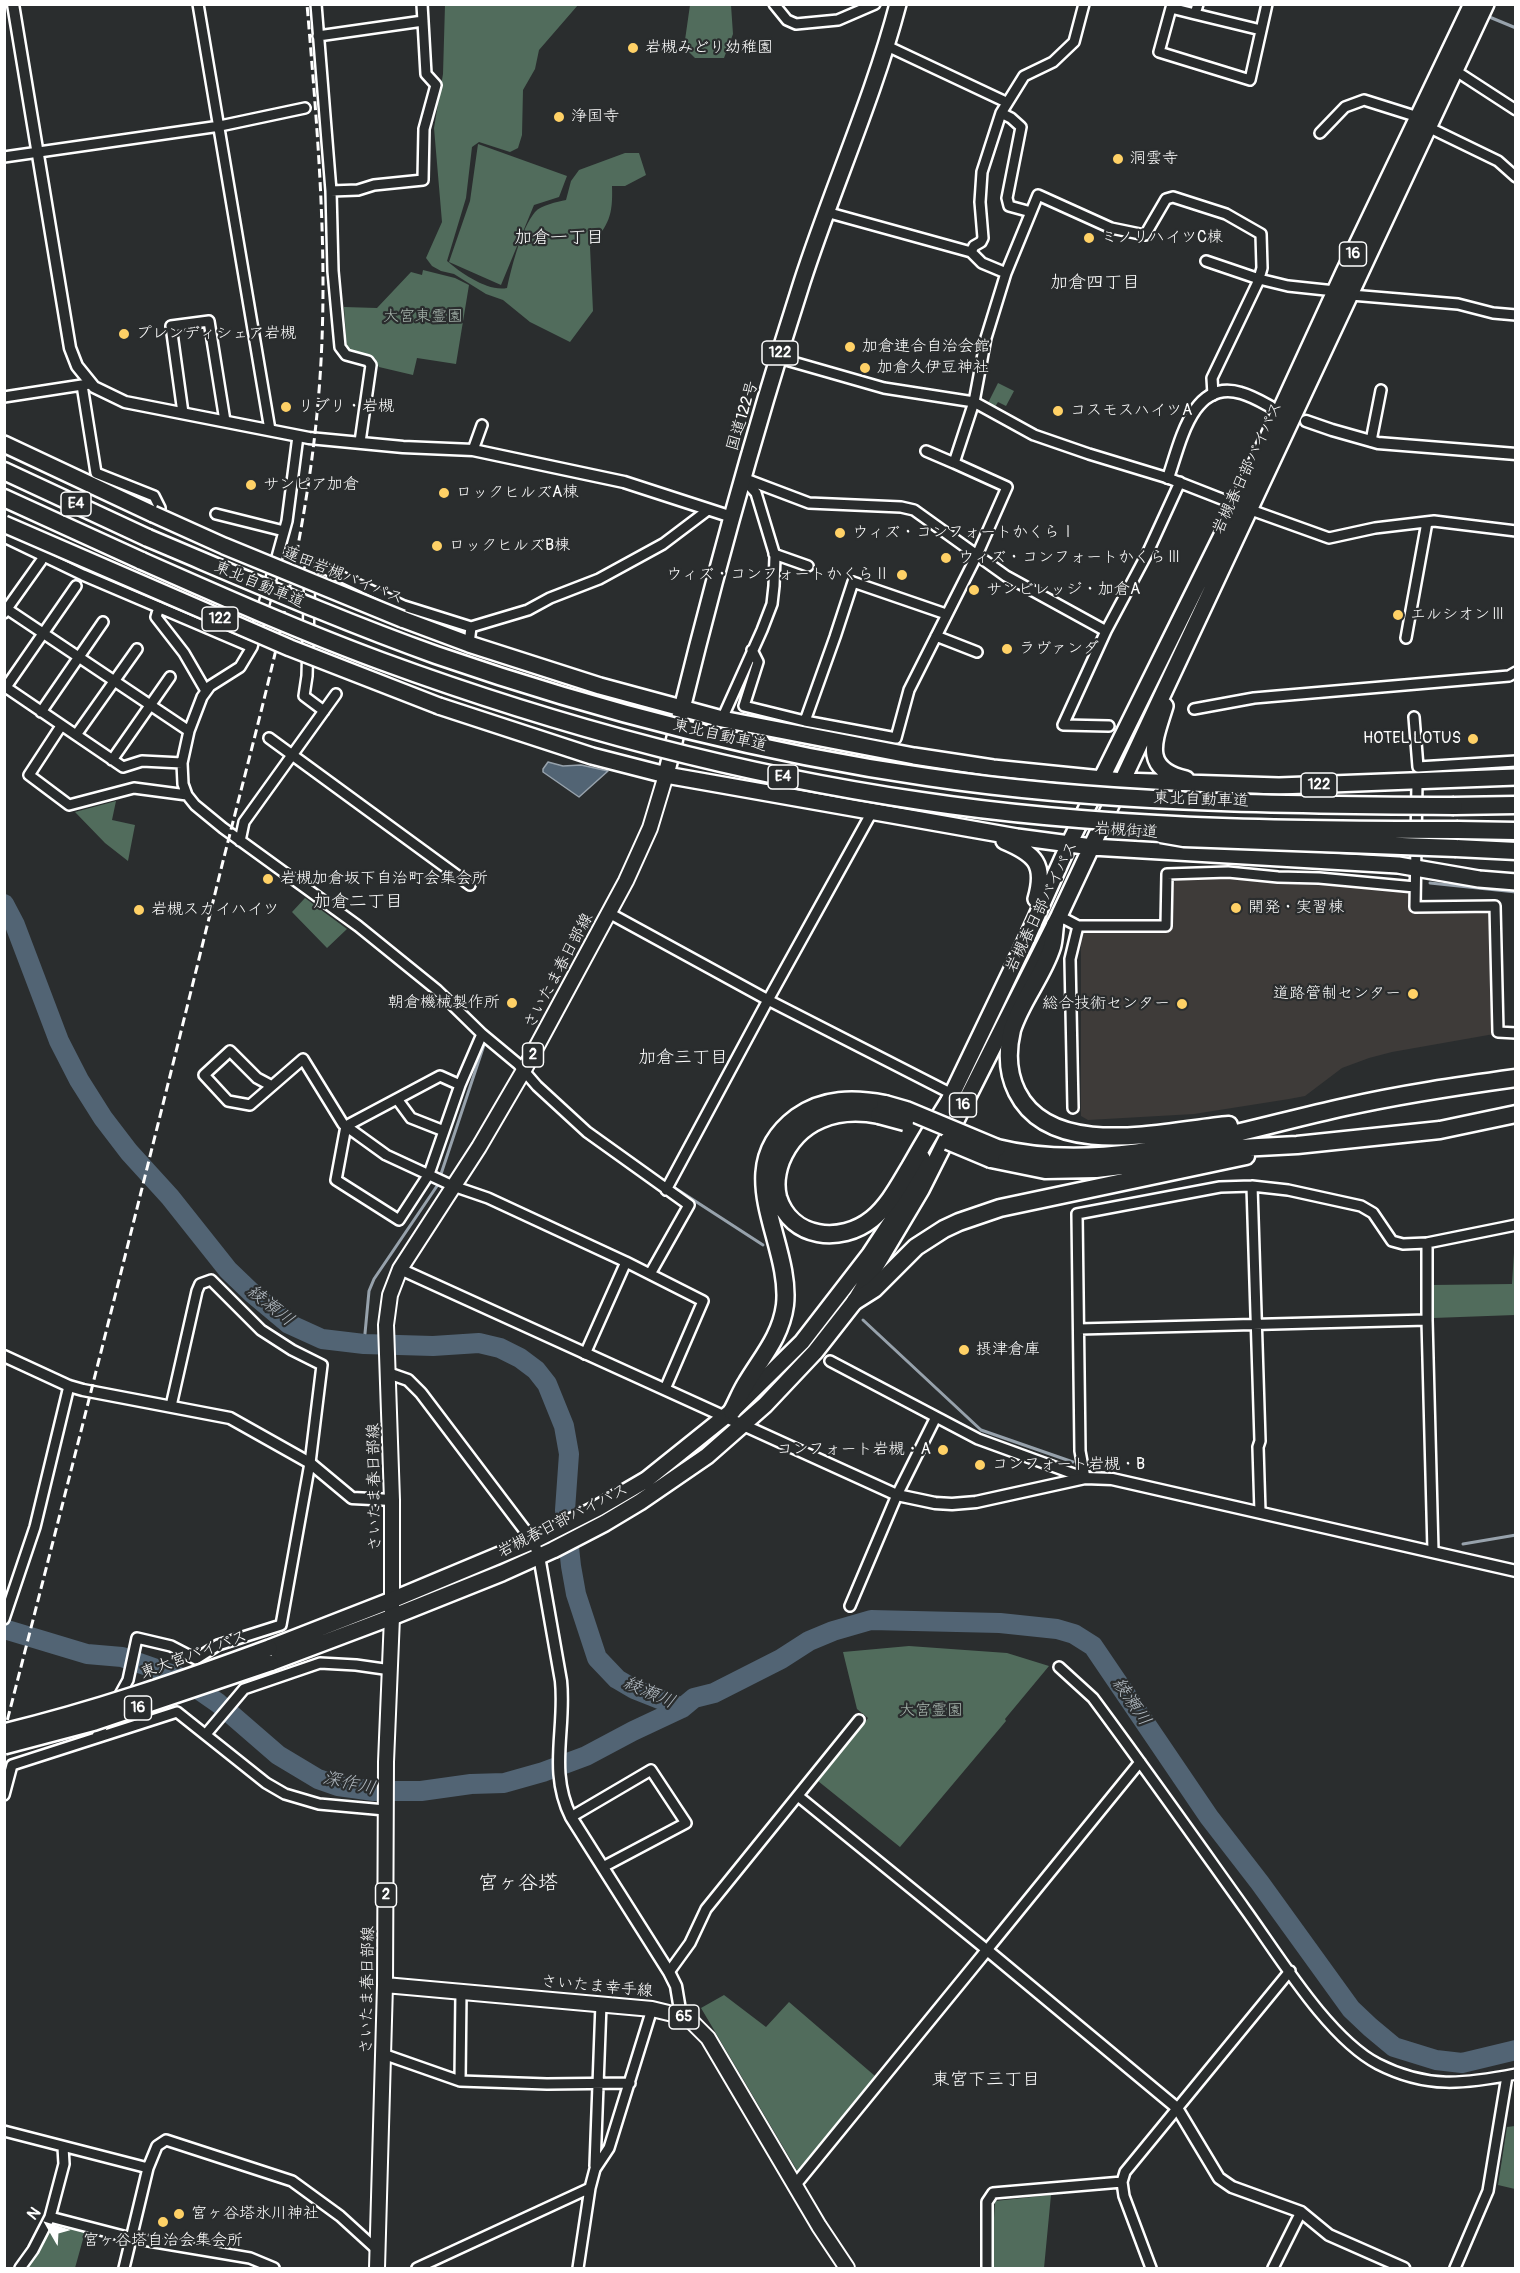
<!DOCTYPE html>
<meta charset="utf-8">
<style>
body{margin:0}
#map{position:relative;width:1520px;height:2273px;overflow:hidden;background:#2a2d2e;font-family:Pangolin,sans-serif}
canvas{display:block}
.frame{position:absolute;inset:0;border:6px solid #fff;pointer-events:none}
.north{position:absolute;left:18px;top:2195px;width:60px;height:60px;-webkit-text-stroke:4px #2a2d2e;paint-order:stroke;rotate:309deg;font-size:16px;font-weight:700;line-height:24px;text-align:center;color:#fff}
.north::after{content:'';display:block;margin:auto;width:21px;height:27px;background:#fff;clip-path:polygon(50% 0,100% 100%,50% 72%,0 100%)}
</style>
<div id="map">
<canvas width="1520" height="2273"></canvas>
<div class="frame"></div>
<div class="north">N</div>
</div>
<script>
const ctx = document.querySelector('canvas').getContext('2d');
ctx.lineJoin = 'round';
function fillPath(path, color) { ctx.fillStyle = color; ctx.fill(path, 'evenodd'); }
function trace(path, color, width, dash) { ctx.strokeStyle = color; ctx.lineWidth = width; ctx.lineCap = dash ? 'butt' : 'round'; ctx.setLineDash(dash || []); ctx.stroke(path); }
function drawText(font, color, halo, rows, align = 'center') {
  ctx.font = font + ' Pangolin,"Klee One",sans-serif'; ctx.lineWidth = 4.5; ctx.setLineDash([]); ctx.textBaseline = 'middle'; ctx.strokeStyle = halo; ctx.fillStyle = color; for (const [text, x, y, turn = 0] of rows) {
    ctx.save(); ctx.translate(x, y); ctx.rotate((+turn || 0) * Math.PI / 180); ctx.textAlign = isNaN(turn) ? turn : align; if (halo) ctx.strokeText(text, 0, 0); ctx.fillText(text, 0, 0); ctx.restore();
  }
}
fillPath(new Path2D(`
 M1179 877 1228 878 1278 883 1299 881 1330 883 1405 891 1410 895 1411 911 1485 910 1491 914 1494 1034 1392 1052 1369 1058 1342 1068 1305 1096 1289 1099 1194 1114 1088 1120 1081 1116V931H1171V886Z`), '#3e3b39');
fillPath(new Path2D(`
 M445 5H578L539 50 535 69 523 90 522 135 518 148 510 152 479 142 472 147 466 198 447 261C461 273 488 292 507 288 512 266 521 229 535 212 541 205 557 202 566 200L571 181 579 170 625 153H639L646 175 625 186H612C613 216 609 224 590 247L593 311 570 342 530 322 503 300 486 294 454 274 441 271 432 266 426 258 442 222 434 128 443 74Z
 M690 5H731L733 34 724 58H695L684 47Z
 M478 144 567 176 559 197 534 205 501 285 449 262 470 201Z
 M423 270 455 278 469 285 456 364 417 358 413 375 379 367 375 358 347 350 344 307 377 308 411 272 422 275Z
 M998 383 1014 391 1006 406 998 402 995 407 988 403Z
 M116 801 112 820 135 825 128 861 105 843 75 812Z
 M305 898 347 929 327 948 292 912Z
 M1515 1237V1315L1433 1318 1432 1285 1512 1284Z
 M909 1646 1007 1653 1049 1666 1005 1719 1006 1721 900 1847 818 1781 868 1718 857 1709 843 1652Z
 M724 1995 766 2027 789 2002 875 2076 798 2172 701 2008Z
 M1515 2126H1516L1515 2189 1498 2185 1507 2127Z
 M1051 2195 1044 2268H991L995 2201Z
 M58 2225 85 2232 75 2268H25L34 2258 50 2228Z`), '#516c5c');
const water = new Path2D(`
 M548 762 563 766 581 765 608 771 579 797 543 772V769Z`);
fillPath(water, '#526474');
trace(water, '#97a2ac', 1.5);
trace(new Path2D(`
 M1487 16 1516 28
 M1430 883 1516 892
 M675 1188 763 1245
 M863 1320 981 1430 1073 1462
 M364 1344 369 1291 374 1279 437 1186 484 1045
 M1463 1544 1516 1535`), '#97a2ac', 3);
trace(new Path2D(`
 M4 904 15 925 59 1041 79 1080 103 1118 129 1152 170 1197 228 1270 252 1293 289 1324 322 1339 364 1344 433 1346 479 1343 500 1348 520 1358 536 1370 547 1384 564 1426 569 1454 565 1510 571 1566 576 1594 597 1658 617 1679 634 1689 682 1708
 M4 1629 87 1654 122 1657 182 1678 218 1703 278 1755 318 1779 338 1786 374 1791H421L471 1784 504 1783 543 1772 586 1756 633 1731 682 1708 694 1698 714 1693 781 1659 809 1641 833 1631 871 1620 1000 1623 1057 1629 1074 1634 1093 1646 1209 1817 1260 1883 1351 2009 1370 2027 1394 2047 1436 2060 1462 2063 1516 2050`), '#526474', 20);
const minor = new Path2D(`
 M198 4 270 430
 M316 4 331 191 333 271 340 347 346 355 368 361 371 365 360 442
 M774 4 787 20 796 24 838 20 875 4
 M1198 4 1195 14 1261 30
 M1195 14 1171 8 1159 52 1250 80 1267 4
 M318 36 423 21
 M887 46 1006 102
 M1456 71 1516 110
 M1001 113 1011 118 1021 127 1007 198 1009 206 1031 212
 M1430 128 1498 161 1516 177
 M1320 133 1345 107 1364 100 1418 117
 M4 157 220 126 305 108
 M331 191 358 190 374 185 423 180 424 129 436 85 426 74 422 4
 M971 252 974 246 981 242 983 238 980 202 982 172 1001 113 1024 76 1053 62 1074 42 1084 4
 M1206 261 1259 279 1288 286 1335 291
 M1006 273 1038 195 1111 228 1145 235 1166 199 1173 197 1226 214 1261 234 1262 268 1258 282 1212 378 1213 395
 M1351 295 1458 304 1493 313 1516 315
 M779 358 884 388 974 402 1034 435 1089 454 1168 478 1237 505 1329 538 1375 528 1434 521 1516 531
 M91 384 82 385 96 473 154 496 160 508
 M4 397 82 385
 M183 413 171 326 209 321 225 421
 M298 436 287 521 252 647 240 667 210 686 202 697 189 731 182 763 183 784 187 795 195 805 223 828 358 926 437 990 482 1034 518 1064 537 1086 587 1132 689 1205 650 1274
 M1371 441 1381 390
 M473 450 482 425
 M926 451 954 463
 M743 478 809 503 901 507 914 510 1006 576 1106 631
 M216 514 284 531
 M4 537 83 575 252 647
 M774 554 808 566
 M4 607 189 731
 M159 607 156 617 184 653 206 691
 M4 613 41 561
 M471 627 528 610 550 598 599 579 663 544 708 510
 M936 636 977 652
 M1406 638 1427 522
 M752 650 758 662 744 706 805 721 896 738 909 690 977 555 1007 487 954 463 974 402 986 338 1006 273 982 263 971 252 826 212
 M4 686 123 767 142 761 182 763
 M6 687 76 586
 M1194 709 1254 698 1509 676 1516 672
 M324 711 304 696 307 676 310 569 315 567H321L404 606 471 627 469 644
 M41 712 103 622
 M1414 717 1418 767 1516 761
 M722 719 762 630 772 604 774 586 775 556 756 493 744 480
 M805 721 835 637 853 582 946 614
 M61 726 29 775 69 805 134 788 187 795
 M1109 726 1063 725 1106 631 1147 554 1180 482
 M76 735 137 649
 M269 738 470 885
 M112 760 170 677
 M1417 782 1415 907 1495 906 1498 1032 1516 1033
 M240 841 244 822 336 694
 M609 913 768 1000 952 1094
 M1059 916 1078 926H1166L1167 874 1228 872 1278 877 1319 878 1415 887
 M460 1085 440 1076 346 1126 336 1180 399 1220 429 1174 460 1085 482 1034
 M272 1086 257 1078 230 1051 204 1075 228 1101 250 1105 303 1059 343 1124 386 1155 453 1186 488 1198 626 1262 703 1301 665 1389
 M397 1099 411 1118 444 1131
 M1073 1108 1070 959 1078 926
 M1252 1186 1260 1441 1258 1447 1260 1512
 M666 1190 768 1000 872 812
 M1427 1243V1320L1433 1551
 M1079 1329 1427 1320
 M585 1354 626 1262
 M830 1361 978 1439 1085 1478
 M1085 1478 1080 1451 1077 1214 1220 1187 1252 1186 1288 1190 1361 1206 1373 1213 1392 1241 1403 1244 1427 1243 1516 1225
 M850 1606 897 1495 936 1417
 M4 1619 35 1527 69 1386
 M1059 1667 1093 1698C1145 1768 1195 1839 1245 1909 1279 1956 1328 2038 1378 2064 1427 2089 1464 2084 1516 2074
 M117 1700 128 1680 137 1638 171 1646 196 1659 218 1645 281 1625 310 1463 322 1365 292 1350 261 1330 211 1280 200 1284 197 1291 171 1406
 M206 1734 244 1689 320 1663 356 1665 391 1670
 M96 1738 108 1717
 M4 1795 12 1765 177 1712 266 1783 285 1794 319 1804 385 1810
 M798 1796 987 1950 1140 1762
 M571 1817 651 1770 686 1823 603 1867
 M669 1972 690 1943 706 1909 859 1720
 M383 2054 460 2081 547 2084 630 2083
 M460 2081 461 1992
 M4 2131 148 2168
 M63 2147 64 2164 50 2217 131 2238 250 2258 274 2268
 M595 2166 601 2004
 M20 2268 33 2250 50 2217
 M124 2268 148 2168 157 2146 166 2140 292 2181 340 2216 374 2247 377 2246
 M417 2268 590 2188
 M578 2268 590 2188 595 2169 609 2148 652 2009
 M987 2268V2202L993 2193 1122 2182
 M1151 2268 1124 2196 1122 2182 1125 2172 1290 1971
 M1273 2268 1301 2212
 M1455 2268 1488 2191 1507 2076`);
const tertiary = new Path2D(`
 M13 4 70 348 77 366 94 387 125 402 309 438 403 447 473 450 624 482 732 517
 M1306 421 1332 430 1378 443 1516 454
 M1168 478C1180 444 1192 378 1241 393 1252 396 1262 402 1271 407
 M400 1269 897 1495 935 1503 952 1504 976 1502 1085 1478 1112 1479 1516 1571
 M4 1356 69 1386 83 1390 230 1418 310 1463 352 1498 392 1500
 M388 1373 408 1380 421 1393 533 1541 539 1556 561 1681C566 1729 548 1771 571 1817L669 1972 676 1986 681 2016
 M795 2185 987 1950 1177 2108 1219 2178 1232 2187 1301 2212 1329 2235 1404 2268`);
const primary = new Path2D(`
 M385 1985 652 2009 681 2016 691 2021 708 2038 819 2226 847 2268
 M377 2268 385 1985 386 1762 392 1617V1500L386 1325 390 1295 400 1269 479 1147 524 1070 626 881 650 828 666 775`);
const trunk = new Path2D(`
 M4 444 153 514
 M402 619 469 644 600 686 722 719 914 756 993 768 1122 781 1279 786 1516 777
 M439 706 592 756 666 775 1017 837 1092 847 1398 865 1479 879 1516 882
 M1165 706C1155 739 1140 769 1186 779
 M666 775C705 610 750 444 802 282 832 189 873 99 898 4
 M1004 841C1035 854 1046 864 1036 899
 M945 1109 1025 942 1069 844 1237 505 1344 272 1472 4
 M269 1648 392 1600 533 1541 598 1508 646 1480 732 1411 802 1342 870 1254 891 1222 922 1158
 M270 1663 392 1617 502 1573 553 1550 605 1523 640 1502 707 1456 765 1405 815 1352 855 1301 921 1190 1059 916 1486 4`);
const motorway = new Path2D(`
 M4 471 148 538
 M4 498 142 561
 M1454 806 1516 805
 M1458 830 1516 831
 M1456 848 1516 851
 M1055 925C1054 932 1054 940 1052 947 1043 976 1021 1001 1012 1030 1007 1051 1007 1072 1017 1092 1052 1162 1168 1130 1229 1125
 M879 1115C838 1107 798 1119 781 1161 777 1172 775 1185 778 1197 791 1239 841 1244 872 1219 889 1205 899 1185 910 1167 923 1144 936 1122 950 1100
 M997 1148C1108 1176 1235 1131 1345 1107 1402 1094 1458 1086 1516 1078
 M991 1159 1045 1170 1096 1169 1146 1163 1221 1149 1297 1145 1440 1130 1516 1114
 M855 1301 874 1289 916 1247 944 1229 959 1222 1000 1208 1246 1156
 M732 1411C737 1402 741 1391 747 1382 762 1357 781 1336 785 1305 792 1241 727 1169 797 1117 823 1098 854 1098 885 1104`);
trace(minor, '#fff', 14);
trace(tertiary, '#fff', 15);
trace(primary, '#fff', 18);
trace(trunk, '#fff', 20);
trace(motorway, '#fff', 21);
trace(minor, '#2a2d2e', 9);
trace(tertiary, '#2a2d2e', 10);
trace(primary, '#2a2d2e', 14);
trace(trunk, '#2a2d2e', 15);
trace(motorway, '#2a2d2e', 16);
trace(new Path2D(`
 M4 1733C75 1457 144 1182 212 906 252 740 303 574 318 403 330 270 318 137 307 4`), '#fff', 3, [9, 4.5]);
const trunkBridge = new Path2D(`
 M153 514 224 546 402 619
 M4 524 290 648 439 706
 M4 1732C95 1710 182 1680 269 1648
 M4 1746 95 1722 270 1663`);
const motorwayBridge = new Path2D(`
 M148 538C243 578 338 620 436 655 595 710 760 753 927 777 1101 803 1278 805 1454 806
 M142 561C221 596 300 631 381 661 555 725 737 774 921 801 1099 828 1278 830 1458 830
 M1161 834 1184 838 1456 848
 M885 1104 906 1110 997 1148
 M879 1115 905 1122
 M948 1141 991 1159`);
trace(trunkBridge, '#fff', 20, []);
trace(motorwayBridge, '#fff', 21, []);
trace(trunkBridge, '#2a2d2e', 15);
trace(motorwayBridge, '#2a2d2e', 16);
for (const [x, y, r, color] of [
 [633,48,6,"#ffd166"],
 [559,117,6,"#ffd166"],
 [1118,159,6,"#ffd166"],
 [1089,238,6,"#ffd166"],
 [124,334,6,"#ffd166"],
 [850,347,6,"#ffd166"],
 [865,368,6,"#ffd166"],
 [286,407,6,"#ffd166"],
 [1058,411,6,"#ffd166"],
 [251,485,6,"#ffd166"],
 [444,493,6,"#ffd166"],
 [840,533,6,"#ffd166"],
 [437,546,6,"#ffd166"],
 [946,558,6,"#ffd166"],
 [902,575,6,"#ffd166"],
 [974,590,6,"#ffd166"],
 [1398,615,6,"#ffd166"],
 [1007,649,6,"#ffd166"],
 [1473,739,6,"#ffd166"],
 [268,879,6,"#ffd166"],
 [1236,908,6,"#ffd166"],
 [139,910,6,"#ffd166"],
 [1413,994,6,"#ffd166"],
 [512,1003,6,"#ffd166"],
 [1182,1004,6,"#ffd166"],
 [964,1350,6,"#ffd166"],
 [943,1450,6,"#ffd166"],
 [980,1465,6,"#ffd166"],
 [179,2214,6,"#ffd166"],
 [163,2222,6,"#ffd166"]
]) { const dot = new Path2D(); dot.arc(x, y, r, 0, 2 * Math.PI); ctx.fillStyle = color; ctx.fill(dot); trace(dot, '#2a2d2e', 2); }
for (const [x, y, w] of [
 [1353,254,27],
 [780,353,36],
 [76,504,30],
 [220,619,36],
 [783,777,30],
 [1319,785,36],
 [533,1055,21],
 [963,1105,27],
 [138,1708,27],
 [386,1895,21],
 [684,2017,30]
]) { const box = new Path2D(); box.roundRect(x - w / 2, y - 12, w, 24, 4.5); ctx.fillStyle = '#2a2d2e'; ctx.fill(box); trace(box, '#fff', 1.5); }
drawText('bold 15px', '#fff', null, [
 ["16",1353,254],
 ["122",780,353],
 ["E4",76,504],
 ["122",220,619],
 ["E4",783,777],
 ["122",1319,785],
 ["2",533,1055],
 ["16",963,1105],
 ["16",138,1708],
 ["2",386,1895],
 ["65",684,2017]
]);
drawText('16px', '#fff', '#2a2d2e', [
 ["岩槻みどり幼稚園",645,48],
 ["浄国寺",571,117],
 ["洞雲寺",1130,159],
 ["ミノリハイツC棟",1101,238],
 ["プレンディシェア岩槻",136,334],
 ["加倉連合自治会館",862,347],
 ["加倉久伊豆神社",877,368],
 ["リブリ・岩槻",298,407],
 ["コスモスハイツA",1070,411],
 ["サンピア加倉",263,485],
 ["ロックヒルズA棟",456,493],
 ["ウィズ・コンフォートかくらⅠ",852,533],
 ["ロックヒルズB棟",449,546],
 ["ウィズ・コンフォートかくらⅢ",958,558],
 ["ウィズ・コンフォートかくらⅡ",890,575,"right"],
 ["サンビレッジ・加倉A",986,590],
 ["エルシオンⅢ",1410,615],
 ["ラヴァンダ",1019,649],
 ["HOTEL LOTUS",1461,739,"right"],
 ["岩槻加倉坂下自治町会集会所",280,879],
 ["開発・実習棟",1248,908],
 ["岩槻スカイハイツ",151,910],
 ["道路管制センター",1401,994,"right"],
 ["朝倉機械製作所",500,1003,"right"],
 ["総合技術センター",1170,1004,"right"],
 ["摂津倉庫",976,1350],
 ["コンフォート岩槻・A",931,1450,"right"],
 ["コンフォート岩槻・B",992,1465],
 ["宮ヶ谷塔氷川神社",191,2214],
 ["宮ヶ谷塔自治会集会所",163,2241,"center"]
], 'left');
drawText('16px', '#a8b6ae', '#2a2d2e', [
 ["大宮東霊園",423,317],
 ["大宮霊園",931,1711]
]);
drawText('16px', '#fff', '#2a2d2e', [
 ["国道122号",743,416,-73],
 ["岩槻春日部バイパス",1248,468,-65],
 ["蓮田岩槻バイパス",343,576,22],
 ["東北自動車道",259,585,23],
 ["東北自動車道",720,736,13],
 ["東北自動車道",1201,800,2],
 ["岩槻街道",1126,831,4],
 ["岩槻春日部バイパス",1042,907,-64],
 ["さいたま春日部線",559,971,-62],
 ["さいたま春日部線",375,1487,-91],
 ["岩槻春日部バイパス",563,1521,-27],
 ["東大宮バイパス",194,1655,-20],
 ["さいたま幸手線",597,1987,5],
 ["さいたま春日部線",368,1990,-89]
]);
drawText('18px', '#fff', '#2a2d2e', [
 ["加倉一丁目",559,238],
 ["加倉四丁目",1095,283],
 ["加倉二丁目",358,902],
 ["加倉三丁目",683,1058],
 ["東宮下三丁目",986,2080]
]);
drawText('italic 18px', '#b1b9c0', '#2a2d2e', [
 ["綾瀬川",270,1306,39],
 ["綾瀬川",649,1693,24],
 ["綾瀬川",1131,1702,56],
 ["深作川",349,1784,12]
]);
drawText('20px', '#fff', '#2a2d2e', [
 ["宮ヶ谷塔",518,1884]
]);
</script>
